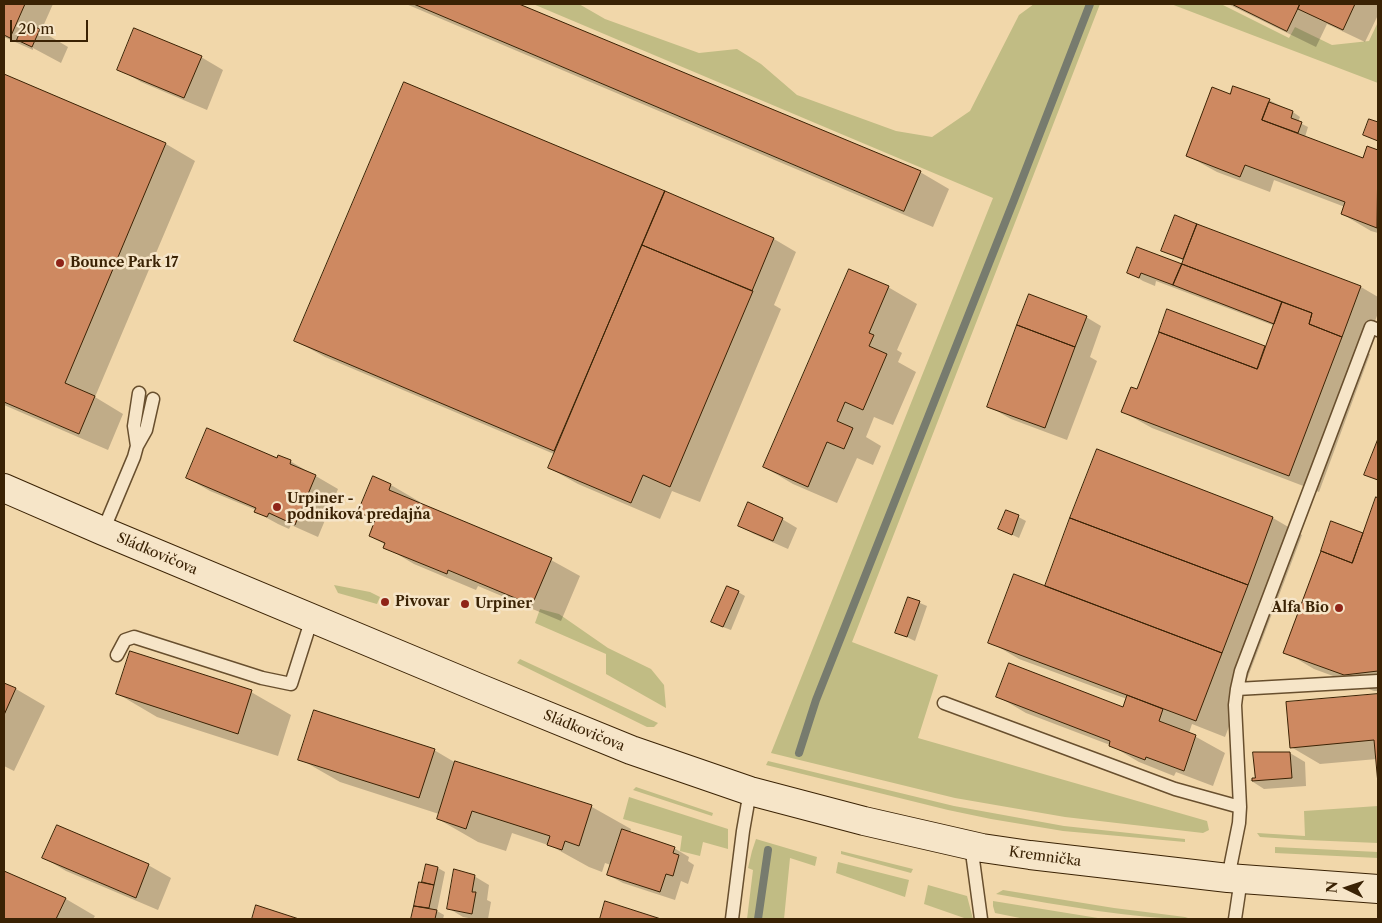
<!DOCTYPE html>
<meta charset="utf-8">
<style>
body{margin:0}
#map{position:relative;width:1382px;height:923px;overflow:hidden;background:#f1d7aa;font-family:"Libre Caslon Text",serif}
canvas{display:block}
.frame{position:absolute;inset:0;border:5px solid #3a2204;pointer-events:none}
.north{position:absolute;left:1322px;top:863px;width:50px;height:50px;-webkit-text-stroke:4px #f6e5c8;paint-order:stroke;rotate:274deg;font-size:14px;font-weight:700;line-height:20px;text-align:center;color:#3a2204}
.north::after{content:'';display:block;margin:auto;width:18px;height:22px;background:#3a2204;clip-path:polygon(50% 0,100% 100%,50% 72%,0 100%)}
.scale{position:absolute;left:10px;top:20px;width:78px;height:22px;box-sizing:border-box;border:2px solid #3a2204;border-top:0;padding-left:6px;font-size:15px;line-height:18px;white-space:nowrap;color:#3a2204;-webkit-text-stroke:4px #f6e5c8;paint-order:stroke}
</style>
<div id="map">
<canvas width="1382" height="923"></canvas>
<div class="frame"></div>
<div class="north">N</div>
<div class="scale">20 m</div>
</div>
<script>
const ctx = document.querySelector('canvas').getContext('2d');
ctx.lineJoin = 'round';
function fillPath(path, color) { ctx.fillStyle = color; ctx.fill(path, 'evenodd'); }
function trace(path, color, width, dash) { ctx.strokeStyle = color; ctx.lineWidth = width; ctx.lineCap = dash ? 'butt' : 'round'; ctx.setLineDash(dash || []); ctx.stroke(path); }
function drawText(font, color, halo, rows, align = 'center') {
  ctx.font = font + ' "Libre Caslon Text",serif'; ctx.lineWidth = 5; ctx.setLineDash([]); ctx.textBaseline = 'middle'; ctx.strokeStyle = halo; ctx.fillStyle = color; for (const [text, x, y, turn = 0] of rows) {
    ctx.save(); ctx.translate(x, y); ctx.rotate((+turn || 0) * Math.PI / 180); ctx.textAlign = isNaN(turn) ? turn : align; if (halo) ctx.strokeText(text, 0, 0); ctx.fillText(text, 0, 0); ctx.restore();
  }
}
fillPath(new Path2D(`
 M533 4H579L605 19 699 53 737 49 761 64 797 95 896 131 932 137 970 111 1019 15 1034 4H1100L852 642 938 675 918 738 1207 821 1209 830 1203 833 1065 817 955 798 771 753 993 198Z
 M1171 4H1221L1289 38 1295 27 1332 45 1369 41 1378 22V83Z
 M334 585 370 592 380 597 377 604 338 593Z
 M540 609 559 614 608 648 651 669 664 685 666 708 606 674V654L535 623Z
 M520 659 658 723 654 727H647L517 663Z
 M768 761 954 806 1064 826 1185 839V842L1063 831 991 819 948 810 766 765Z
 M636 787 713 813 712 816 633 790Z
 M629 797 728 829V849L703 842 700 856 680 851 682 836 623 819Z
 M1378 806V843L1306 840 1260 837 1257 833 1305 836 1304 811Z
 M756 839 817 857 815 866 790 858 784 919H747L753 870 748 868 752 851Z
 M1275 847 1378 852V858L1275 853Z
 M841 851 913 869 911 873 841 854Z
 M838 862 909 880 905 897 836 873Z
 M928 885 967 896 973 919H967L924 904Z
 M1003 890 1114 908 1185 917 1191 919C1159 919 1129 915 1098 911 1064 906 1030 900 996 894Z
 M993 901 1104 919H1025L995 913 993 906Z`), '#c1bc84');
fillPath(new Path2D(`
 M4 4H53L41 31 68 47 61 63 33 48V50L4 37Z
 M406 4H516L920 172 949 189 933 227Z
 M1228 4H1378V15L1365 42 1327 24 1316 47Z
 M201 57 223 70 207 110 141 82 119 69Z
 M4 75 166 144 195 161 95 397 123 414 108 450 4 405Z
 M405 83 774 239 796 252 774 305 781 309 700 502 672 491 660 519 578 484 549 468 554 454 325 357 296 341Z
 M1231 96 1269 100 1293 112 1300 117 1298 122 1308 127 1305 137 1364 159 1368 147 1378 151V233L1371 231 1342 214 1345 207 1274 180 1270 192 1217 172 1188 156Z
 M1176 217 1361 287 1378 297V313L1364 351 1370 354 1319 492 1152 428 1123 412 1138 391 1168 311 1266 348 1275 326 1156 281 1155 286 1143 281 1128 272 1187 267 1188 266 1184 261 1163 250Z
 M850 270 888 287 917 304 897 350 902 353 898 362 916 372 893 425 874 417 866 437 881 446 873 465 857 458 837 503 793 484 764 467Z
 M1086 317 1101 326 1090 357 1097 361 1067 440 1011 419 988 406Z
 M1378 442V481L1366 474Z
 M1097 451 1273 518 1302 535 1225 737 1192 724 1189 733 1225 753 1213 786 1176 772 1174 776 1139 762 1110 745 1026 713 997 696 1124 708 1127 699 1019 659 990 642 1046 588Z
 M290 461 338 489 318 537 291 525 289 529 278 524 256 512V510L210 491 187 478Z
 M373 478 391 485 420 502 419 504 551 560 580 576 561 621 478 586 476 590 414 564 385 547 386 545 370 536 376 522 359 512Z
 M1377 499H1378V691H1374L1314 669 1285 652 1364 535Z
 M1007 511 1026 521 1019 538 1000 529Z
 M782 519 797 528 788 549 754 534 739 526Z
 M738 592 745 596 731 630 720 626Z
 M908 598 927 606 915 641 896 632Z
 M4 684 16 689 45 706 14 771 4 766Z
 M251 692 291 715 278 756 157 717 118 694Z
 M1378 696V772L1377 759 1320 764 1291 747 1288 704Z
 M434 750 456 763 592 807 631 829 630 833 674 848 689 857 688 861 694 865 688 884 681 881 675 900 623 883 608 875 611 865 605 863 602 872 589 867 551 846 512 833 506 851 478 842 438 819 439 814 340 782 300 759Z
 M1290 753 1305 762 1306 786 1264 789 1250 780 1256 779Z
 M44 858 148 865 171 878 158 910 66 871Z
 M427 866 438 868 445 872 437 911 444 915 443 919H413L420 883 423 884Z
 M4 872 66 899 95 916 93 919H4Z
 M474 876 489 885 487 900 491 902 488 919H474L463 917 448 908Z
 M606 903 657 919H601Z`), '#0003');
trace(new Path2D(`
 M799 753 816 700 1014 200 1090 4
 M758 919 768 850`), '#777b6e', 8);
const building = new Path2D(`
 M4 4H25L10 38 4 35Z
 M414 4H519L921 171 904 211Z
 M1232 4H1300L1287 31Z
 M1300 4H1355L1343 30 1298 9Z
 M24 23 40 29 32 47 17 40Z
 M134 28 202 56 184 98 117 70Z
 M4 74 166 143 65 383 95 396 79 434 4 402Z
 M404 82 665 191 554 451 294 341Z
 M1233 86 1270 99 1262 120 1363 158 1367 146 1378 150 1377 228 1341 214 1345 202 1245 165 1240 177 1186 156 1212 87 1230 94Z
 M1269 102 1293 111 1291 118 1302 122 1298 133 1262 120Z
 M1369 119 1378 122V141L1363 135Z
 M665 191 774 238 752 291 642 245Z
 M1175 215 1197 224 1183 259 1161 251Z
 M1197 224 1361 286 1342 337 1309 324 1312 313 1182 264Z
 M642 245 753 291 670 487 643 475 631 503 548 468Z
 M1137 247 1182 264 1173 285 1141 273 1139 278 1127 273Z
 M1182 264 1282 302 1274 324 1173 285Z
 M849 269 889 286 869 333 874 335 869 346 887 354 863 410 845 402 837 421 853 428 844 449 827 442 808 487 763 467Z
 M1029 294 1087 316 1075 347 1017 325Z
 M1282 302 1312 313 1309 324 1342 337 1289 476 1121 412 1131 387 1137 389 1159 332 1257 369Z
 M1167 309 1265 346 1257 369 1159 332Z
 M1017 325 1075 347 1045 428 987 407Z
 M207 428 277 458 278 455 291 460 290 464 316 475 295 525 269 513 267 517 254 512 256 508 186 478Z
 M1378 439V480L1364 475Z
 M1097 449 1273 517 1248 585 1070 518Z
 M373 476 391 484 389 490 552 558 532 605 448 570 447 574 383 548 385 543 369 536 375 520 358 512Z
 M1376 497 1378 498V671L1344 675 1283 653 1321 551 1352 563Z
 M748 502 783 518 773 541 738 526Z
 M1006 510 1019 515 1012 535 998 529Z
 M1070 518 1248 585 1222 653 1045 586Z
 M1331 521 1363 533 1352 563 1321 551Z
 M1014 574 1222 653 1196 721 988 643Z
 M727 586 739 591 723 627 711 622Z
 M908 597 920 601 907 637 895 633Z
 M130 651 252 690 238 734 116 694Z
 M1009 663 1123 707 1127 695 1163 709 1159 721 1196 735 1184 771 1146 757 1145 760 1109 746 1110 741 996 697Z
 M4 683 16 688 4 715Z
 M1378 694V784L1374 740 1290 748 1286 702Z
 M314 710 435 749 419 798 298 760Z
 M1253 752H1290L1292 778 1252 781V778H1255Z
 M455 761 592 805 579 846 565 841 562 850 547 845 550 836 472 811 466 829 437 819Z
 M57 825 149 864 136 898 42 858Z
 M622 829 675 847 673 853 679 855 673 876 666 874 660 892 607 875Z
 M426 864 438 867 434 885 422 882Z
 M454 869 475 875 472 892H476L472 914 447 909Z
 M4 871 66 898 56 919H4Z
 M419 882 434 885 429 908 414 906Z
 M605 901 661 919H600Z
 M256 905 299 919H252Z
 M414 906 437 910 435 919H411Z`);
fillPath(building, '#ce8961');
trace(building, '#3a2204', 1);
const lane = new Path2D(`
 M137 446 134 426 139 393
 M103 531 134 457 137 446 146 430 153 399
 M117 655 125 640 134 637 262 678 291 684 312 618
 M1237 689 1378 681
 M944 703 1175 789 1240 807
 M971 845 981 919
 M1228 878 1239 823 1240 807 1235 705 1237 689 1241 671 1371 327 1378 330
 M732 919 743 831 750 791
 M1235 919 1241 879`);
const secondary = new Path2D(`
 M4 488 103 531 479 688 631 750 750 791 864 821 982 848 1030 855 1228 878 1378 889`);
trace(lane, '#684f2e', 15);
trace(secondary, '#3a2204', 30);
trace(lane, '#f6e5c8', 12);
trace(secondary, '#f6e5c8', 28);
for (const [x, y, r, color] of [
 [60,263,5,"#8f2418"],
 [277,507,5,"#8f2418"],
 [385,602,5,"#8f2418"],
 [465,604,5,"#8f2418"],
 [1339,608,5,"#8f2418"]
]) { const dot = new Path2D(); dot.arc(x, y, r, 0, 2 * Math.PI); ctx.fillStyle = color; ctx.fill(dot); trace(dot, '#f6e5c8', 2); }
drawText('bold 14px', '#3a2204', '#f6e5c8', [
 ["Bounce Park 17",70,263],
 ["Urpiner -",287,499],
 ["podniková predajňa",287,515],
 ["Pivovar",395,602],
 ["Urpiner",475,604],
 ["Alfa Bio",1329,608,"right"]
], 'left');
drawText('14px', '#3a2204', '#f6e5c8', [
 ["Sládkovičova",157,554,23],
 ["Sládkovičova",584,731,22],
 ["Kremnička",1045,857,8]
]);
</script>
